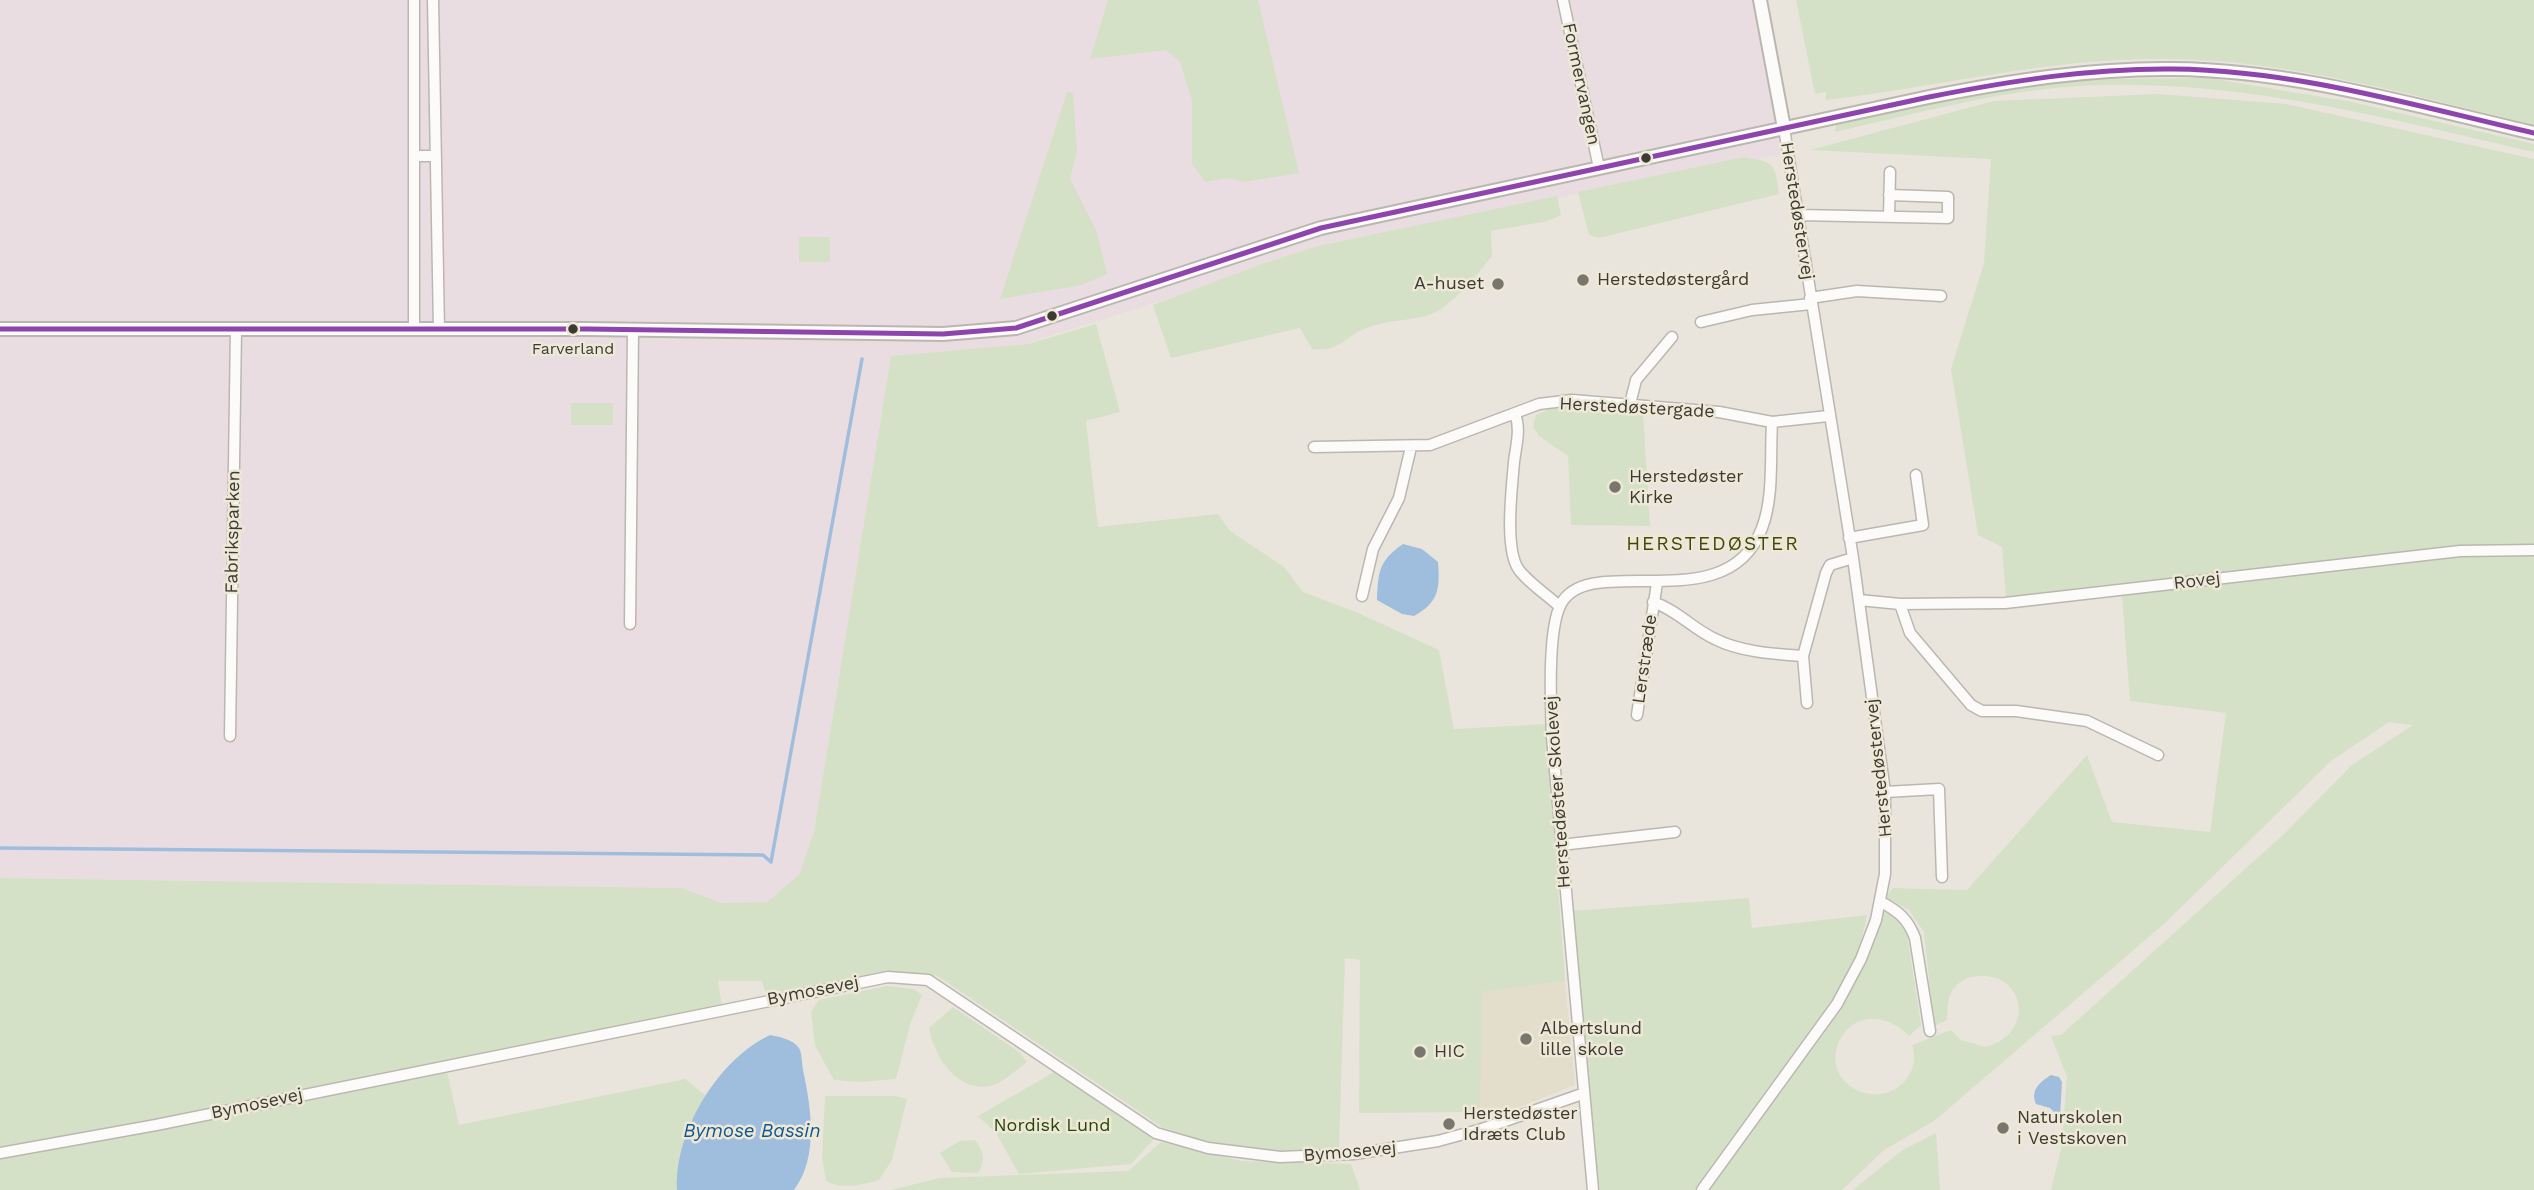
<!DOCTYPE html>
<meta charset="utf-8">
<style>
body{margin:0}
canvas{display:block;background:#e9e5dc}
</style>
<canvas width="2534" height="1190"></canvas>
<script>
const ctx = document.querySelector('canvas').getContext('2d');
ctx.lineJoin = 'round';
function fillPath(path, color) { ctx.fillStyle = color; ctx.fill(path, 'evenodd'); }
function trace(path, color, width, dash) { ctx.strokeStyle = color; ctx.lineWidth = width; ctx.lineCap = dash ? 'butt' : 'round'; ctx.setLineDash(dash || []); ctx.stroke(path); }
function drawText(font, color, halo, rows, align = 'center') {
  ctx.font = font + ' "Work Sans",sans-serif'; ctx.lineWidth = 5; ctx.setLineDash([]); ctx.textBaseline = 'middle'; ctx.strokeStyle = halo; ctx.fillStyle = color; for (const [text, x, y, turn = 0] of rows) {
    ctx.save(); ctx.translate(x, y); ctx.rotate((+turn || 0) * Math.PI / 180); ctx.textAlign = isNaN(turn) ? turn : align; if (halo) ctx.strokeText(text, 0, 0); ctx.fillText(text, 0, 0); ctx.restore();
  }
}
fillPath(new Path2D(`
 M1565 981 1575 1085 1479 1123 1482 992Z`), '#e3ddcc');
fillPath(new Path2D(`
 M0 0H1764L1794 152 1583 193 1319 251 1012 348 891 356 814 832 799 875 767 902 722 903 681 888 0 878Z`), '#eadde2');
fillPath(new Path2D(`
 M1108 0H1258L1299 173 1244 182 1230 178 1205 182 1192 164V100L1180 62 1166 50 1090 59Z
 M1796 0H2534V125C2413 96 2289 59 2163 59 2049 58 1939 87 1826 100V92L1815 94Z
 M2209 78 2352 102 2534 144V152C2385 118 2234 77 2079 86 1997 91 1915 114 1835 132L1836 125 2000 89 2080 79Z
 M1067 92 1073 93 1077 151 1070 179 1096 230 1107 274 1082 285 1000 299Z
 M2158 94 2286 104 2534 159V1190H2051L2061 1149 2067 1077 2051 1036 2061 1035 2285 833 2352 765 2413 725 2389 722 2331 761 2165 923 1934 1121 1884 1150 1842 1190H1709L1841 1006 1865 965 1884 912 1899 919 1907 935 1921 1025 1909 1036C1888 1014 1854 1010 1839 1042 1818 1088 1890 1117 1911 1071 1915 1063 1915 1054 1912 1045L1951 1030 1961 1040 1985 1047C2038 1034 2025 967 1972 977 1964 978 1955 985 1951 993 1947 1000 1948 1012 1947 1020L1934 1026 1924 932 1909 910 1885 897 1893 888 1967 890 2087 755 2112 822 2210 832 2226 713 2130 701 2121 583 2006 597 2002 547 1978 535 1951 369 1984 263 1991 159 1810 150 1994 101Z
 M1744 157C1775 162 1775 164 1779 194L1599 238 1589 235 1578 192Z
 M1557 196 1561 215 1548 221 1491 231 1492 256C1477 275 1452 307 1429 315 1406 322 1383 319 1360 331 1339 342 1339 351 1312 349L1300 328 1171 358 1153 305 1259 265 1318 246Z
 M799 237H830V262H799Z
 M1096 324 1120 412 1086 421 1098 527 1218 514 1230 531 1284 567 1303 592 1356 612 1439 650 1454 729 1546 724 1565 981 1482 992 1480 1112 1359 1113 1360 960 1345 958 1339 1147 1332 1151H1279L1208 1144 1162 1127 936 975 767 999 762 981H718L722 1007 445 1062 459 1125 685 1079 706 1096C691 1125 675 1157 677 1190H0V878L681 888 722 903 767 902 799 875 814 832 891 356 1028 344Z
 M571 403H613V425H571Z
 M1554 407 1643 412 1650 526 1571 525 1568 456 1539 436 1533 427 1536 415Z
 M1749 898 1752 928 1867 915 1858 956 1833 1001 1695 1190H1600L1587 1086 1571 911Z
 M887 986 914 989 922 995 911 1022 896 1079 860 1082 834 1080 815 1046 811 1011 819 1000Z
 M953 1007 1019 1052 1027 1062C1017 1069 1002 1084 990 1086 956 1092 934 1056 929 1028Z
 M1054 1072 1154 1139 1131 1164 1019 1174 996 1133 978 1116Z
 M825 1096H896L907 1099 892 1160 879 1180C863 1185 841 1190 826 1181L822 1159Z
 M1936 1133 1940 1190H1853L1901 1151Z
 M975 1140C984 1152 986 1160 978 1173L952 1172 940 1153 960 1141Z
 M1161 1142 1242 1161 1351 1164 1360 1190H891L939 1178 1128 1171Z`), '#d5e1c6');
fillPath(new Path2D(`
 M1403 544 1422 549 1438 562C1440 589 1439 602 1414 616L1402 614 1377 600C1378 571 1379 561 1403 544Z
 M770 1035C779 1037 793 1039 799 1048 802 1053 802 1064 803 1070 811 1107 819 1157 794 1190H677C674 1133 717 1060 770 1035Z
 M2051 1075 2059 1077 2062 1082 2060 1118 2050 1108 2036 1104C2030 1090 2040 1082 2051 1075Z`), '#9fbedd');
trace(new Path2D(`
 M0 848 763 855 771 862 862 359`), '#9fbedd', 3.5);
const minor = new Path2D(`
 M414 0V329
 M433 0 439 329
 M1563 0 1599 168
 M415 156H436
 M1798 215 1948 218V197L1889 195
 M1889 217 1890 172
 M1810 298 1857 291 1941 296
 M1701 322 1752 310 1811 304
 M1630 404 1636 380 1672 337
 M1515 414C1521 429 1516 446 1514 462 1512 487 1504 550 1519 570 1529 583 1547 595 1559 606
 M1314 447 1430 445 1539 404 1572 400 1719 412 1772 422 1828 416
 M1849 538 1923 525 1916 475
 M1362 596 1373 549 1399 498 1411 447
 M1859 600 1900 604 2005 603 2460 551 2534 550
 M1653 602C1677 610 1693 629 1715 639 1740 652 1775 654 1803 656
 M1900 604 1910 633 1971 705 1982 711H2016L2087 721 2158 755
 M630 624 633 330
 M1807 703 1803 656 1826 573 1830 565 1853 558
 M1637 715 1657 583
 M230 736 236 328
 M1885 792 1939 789 1942 877
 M1561 845 1675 832
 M1881 902C1898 911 1908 919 1915 938L1930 1031
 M0 1153 156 1125 888 977 928 980 1156 1133 1208 1148 1280 1157 1354 1154 1438 1141 1482 1129 1582 1094
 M1593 1190 1552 737C1551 707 1547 630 1561 604 1590 550 1727 622 1762 528 1774 497 1770 455 1772 422
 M1702 1190 1837 1004 1861 959 1876 920 1885 874V792L1853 558 1784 128`);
const tertiary = new Path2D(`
 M1760 0 1784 128
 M0 329H588L943 334 1016 328 1321 228 1929 97C2010 81 2091 68 2173 69 2295 70 2416 106 2534 133`);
trace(minor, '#bab7b1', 13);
trace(tertiary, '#bab7b1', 16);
trace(minor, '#fcfbfa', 10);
trace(tertiary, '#fcfbfa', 12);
trace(new Path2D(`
 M0 329H588L943 334 1016 328 1321 228 1929 97C2010 81 2091 68 2173 69 2295 70 2416 106 2534 133`), '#8e44ad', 5);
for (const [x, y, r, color] of [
 [1646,158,6,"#3c3a33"],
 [1583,280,7,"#79766e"],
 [1498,284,7,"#79766e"],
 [1052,316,6,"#3c3a33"],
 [573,329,6,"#3c3a33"],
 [1615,487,7,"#79766e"],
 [1526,1039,7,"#79766e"],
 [1420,1052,7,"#79766e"],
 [1449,1124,7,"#79766e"],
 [2003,1128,7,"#79766e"]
]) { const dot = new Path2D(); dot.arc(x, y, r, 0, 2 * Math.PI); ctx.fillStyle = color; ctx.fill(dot); trace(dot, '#eee8d7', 2.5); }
drawText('16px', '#3c3a33', '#eee8d7', [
 ["Farverland",573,349]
]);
drawText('18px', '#3c3a33', '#eee8d7', [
 ["Formervangen",1581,84,78],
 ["Herstedøstervej",1797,211,81],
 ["Herstedøstergade",1637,408,3],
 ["Fabriksparken",233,532,-89],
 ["Rovej",2197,581,-7],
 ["Lerstræde",1645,659,-82],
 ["Herstedøstervej",1879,768,-96],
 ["Herstedøster Skolevej",1558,792,-94],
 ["Bymosevej",813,991,-11],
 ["Bymosevej",257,1104,-12],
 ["Bymosevej",1350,1152,-5]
]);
drawText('18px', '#3c3a33', '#eee8d7', [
 ["Herstedøstergård",1597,280],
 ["A-huset",1484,284,"right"],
 ["Herstedøster",1629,477],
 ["Kirke",1629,498],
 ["Albertslund",1540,1029],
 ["lille skole",1540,1050],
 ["HIC",1434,1052],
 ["Herstedøster",1463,1114],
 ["Idræts Club",1463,1135],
 ["Naturskolen",2017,1118],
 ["i Vestskoven",2017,1139]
], 'left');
drawText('18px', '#26460a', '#eee8d7', [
 ["Nordisk Lund",1052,1126]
]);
ctx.letterSpacing = '2px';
drawText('19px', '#40470a', '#eee8d7', [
 ["HERSTEDØSTER",1713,544]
]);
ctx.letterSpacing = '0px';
drawText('italic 19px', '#0f5791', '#eee8d7', [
 ["Bymose Bassin",752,1131]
]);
</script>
